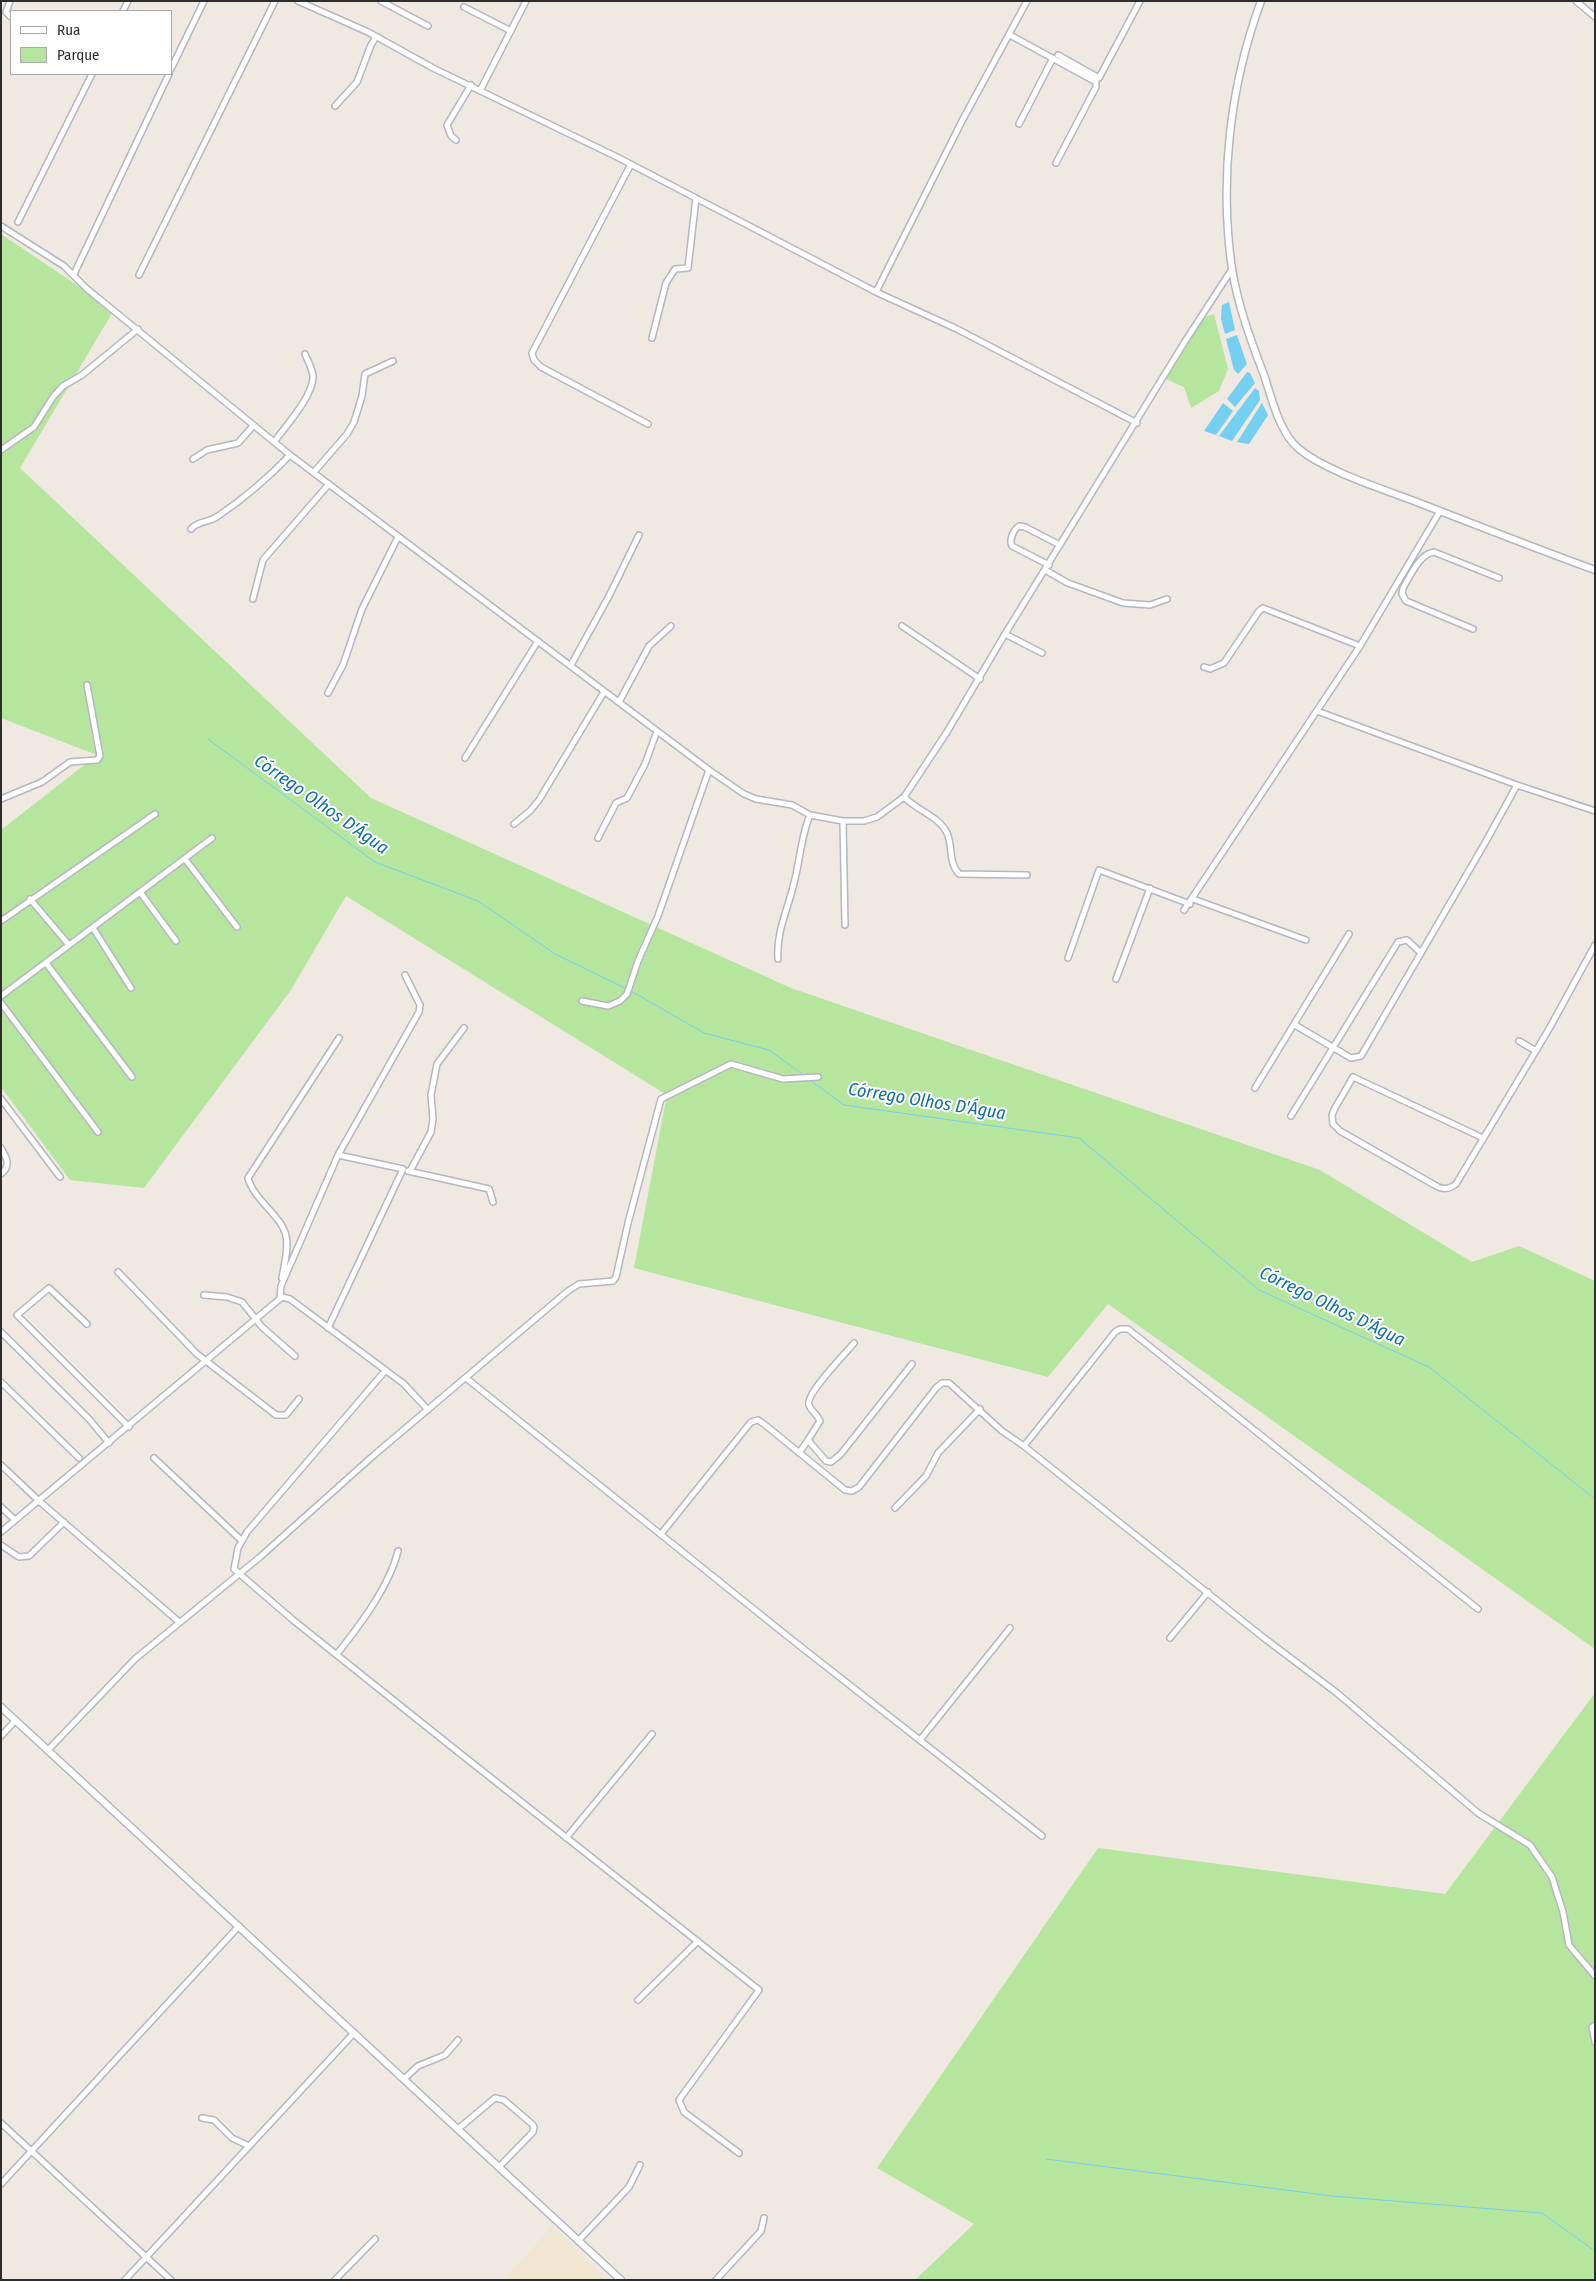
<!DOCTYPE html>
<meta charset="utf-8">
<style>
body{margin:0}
#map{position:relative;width:1596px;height:2281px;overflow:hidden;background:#efe9e1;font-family:"Fira Sans Condensed",sans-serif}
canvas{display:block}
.frame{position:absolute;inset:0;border:2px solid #2e2e2e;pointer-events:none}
.legend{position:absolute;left:10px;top:10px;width:162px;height:65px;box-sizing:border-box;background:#fff;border:1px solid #ababab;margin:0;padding:6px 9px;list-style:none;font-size:15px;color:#2e2e2e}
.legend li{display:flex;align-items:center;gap:10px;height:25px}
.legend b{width:25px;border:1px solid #ababab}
</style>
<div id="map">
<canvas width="1596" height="2281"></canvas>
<div class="frame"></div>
<ul class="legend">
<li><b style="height:6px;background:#fff"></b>Rua</li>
<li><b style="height:14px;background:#b6e59e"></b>Parque</li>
</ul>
</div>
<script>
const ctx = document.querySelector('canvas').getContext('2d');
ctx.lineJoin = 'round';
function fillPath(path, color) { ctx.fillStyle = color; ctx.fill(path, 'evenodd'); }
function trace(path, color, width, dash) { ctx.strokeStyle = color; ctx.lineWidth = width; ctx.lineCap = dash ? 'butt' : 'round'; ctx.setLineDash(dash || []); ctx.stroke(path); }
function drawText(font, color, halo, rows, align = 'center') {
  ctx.font = font + ' "Fira Sans Condensed",sans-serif'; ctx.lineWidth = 4; ctx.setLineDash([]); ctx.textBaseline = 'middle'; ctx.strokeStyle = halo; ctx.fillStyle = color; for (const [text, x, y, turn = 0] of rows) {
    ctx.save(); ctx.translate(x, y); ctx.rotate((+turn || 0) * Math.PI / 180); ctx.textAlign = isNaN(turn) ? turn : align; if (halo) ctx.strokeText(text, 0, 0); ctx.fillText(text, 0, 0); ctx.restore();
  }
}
fillPath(new Path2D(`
 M552 2227 608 2280H503Z`), '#f0e6d1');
fillPath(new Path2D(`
 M1 234 114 310 20 468 371 798 791 988 1320 1170 1472 1262 1519 1246 1595 1281V1649L1108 1304 1048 1377 634 1268 667 1095 346 896 291 990 144 1188 70 1180 1 1087V830L97 755 1 718Z
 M1214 314 1228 369 1219 391 1191 408 1184 387 1166 379 1204 317Z
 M1595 1693V2280H915L974 2224 877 2168 1098 1848 1445 1894Z`), '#b6e59e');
fillPath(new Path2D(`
 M1229 302 1235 330 1225 334 1221 319 1222 305Z
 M1237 335 1247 364 1238 374 1234 370 1226 339Z
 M1247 372 1250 373 1255 383 1235 407 1227 399Z
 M1255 388 1259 391 1260 400 1232 441 1219 436Z
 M1223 403 1233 411 1216 435 1204 431Z
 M1262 403 1268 415 1249 444 1237 442Z`), '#75cff0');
trace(new Path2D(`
 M208 739 375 862 478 901 555 954 627 989
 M631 991 704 1033 769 1050 805 1076
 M810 1080 844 1105 1079 1138 1259 1290 1429 1367 1595 1499
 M1046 2159 1332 2196 1542 2213 1595 2251`), '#75cff0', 1);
const minor = new Path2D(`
 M10 1 6 12 11 17
 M298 1 368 32 433 68 617 157 876 292 957 329 1137 423
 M381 1 428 26
 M1576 1 1595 17
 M464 7 511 31
 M123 11 128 1
 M1010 35 1096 82V87L1056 163
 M1058 55 1099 78 1140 1
 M171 69 204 1
 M481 89 526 1
 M335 106 357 82 371 45 376 37
 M1019 124 1053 58
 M456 140 451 136 447 125 471 85
 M631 164 532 353 534 360 541 367 648 424
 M18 222 92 74
 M1 226 64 266 86 288 290 455 709 770 744 794 756 799 792 805 810 815 843 821H864L877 817 904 797 947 732 1005 634 1184 343 1232 269
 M74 274 169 74
 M139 275 275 1
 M876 292 962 121 1027 1
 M652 338 666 283 675 269 688 268 696 198
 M274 442C285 427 314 395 313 376 312 368 308 361 305 354
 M1 450 34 427 53 397 63 386 82 375 138 329
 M193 459 207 450 238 443 253 426
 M314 472 347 434 354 422 362 396 365 374 393 361
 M191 529C199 520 209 523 218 516 245 498 268 478 290 455
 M1049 565 1012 546C1009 540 1013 530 1019 526L1025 527 1060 545
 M1045 570 1068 583 1123 603 1150 605 1167 599
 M253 599 263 560 329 484
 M902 626 980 679
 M1473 629 1406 601 1402 594 1403 588C1410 577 1419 554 1434 552L1499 578
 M1005 634 1042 653
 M571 665 609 596 639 535
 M1204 667 1210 669 1224 663 1259 611 1263 608 1360 646
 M328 693 343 665 362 609 398 537
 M619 702 649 646 671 626
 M1317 711 1517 785 1595 811
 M465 758 538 641
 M904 797C916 810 939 816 947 833 953 846 948 862 959 874L1027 875
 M1 799 42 782 70 762 97 760 100 756 87 685
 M843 821 845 925
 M514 824 530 811 539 800 604 692
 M598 838 616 803 627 798 645 764 657 731
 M185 859 237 927
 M140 892 176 941
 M30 899 69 945
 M1193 899 1306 940
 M1184 910 1360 646 1440 511
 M1 921 155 814
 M93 928 131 988
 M1068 958 1099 870 1190 904
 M778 959C776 932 788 909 794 883 800 861 801 836 810 815
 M46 963 132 1077
 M1116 979 1150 888
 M1 996 212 838
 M582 1001 608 1006 620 1001 627 994 638 961 658 916 709 770
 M1 1003 98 1132
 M1295 1025 1351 1058 1361 1056 1485 843 1517 785
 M1519 1041 1536 1051
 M1255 1088 1349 934
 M1 1099 60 1177
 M1291 1116 1398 942 1407 940 1421 953
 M1483 1138 1353 1077 1335 1108 1332 1115 1333 1124 1340 1131 1438 1187C1445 1190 1451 1188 1456 1184L1549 1029 1595 945
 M1 1148C7 1158 11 1166 1 1174
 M408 1171 489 1189 493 1202
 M410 1171 431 1132 433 1119 431 1095 437 1064 464 1028
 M118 1272 197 1354 276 1415H286L299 1399
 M282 1278C284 1265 289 1249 286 1236 282 1216 253 1199 248 1178L339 1038
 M204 1295 227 1297 242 1302 262 1327 295 1356
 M280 1298 281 1286 338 1155 419 1012 420 1005 405 975
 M87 1324 49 1288 17 1315 129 1427
 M328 1328 403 1169 338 1155
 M1 1332 89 1419 109 1443
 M854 1343C846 1353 805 1394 809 1405 811 1411 817 1414 820 1421L808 1440 826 1461 831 1462 840 1455 912 1364
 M385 1371 247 1532 238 1548 234 1569 293 1620 452 1747 759 1990 679 2100 684 2112 739 2153
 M466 1378 791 1639 1042 1836
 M1 1382 79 1458
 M1024 1446 1115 1332 1120 1329H1128L1478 1609
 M799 1453 808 1440
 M154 1458 241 1540
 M1 1465 39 1501 178 1621
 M1 1507 15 1520
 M895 1508 926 1476 938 1453 980 1409
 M1 1532 282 1297 290 1299 404 1384 428 1410
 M661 1534 751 1422 758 1420 764 1424 845 1490 852 1491 859 1487 936 1388 942 1383H949L1002 1431 1024 1446 1264 1638 1337 1693 1478 1813 1530 1845 1552 1877 1563 1912 1569 1945 1595 1976
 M1 1545 19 1557 29 1556 64 1522
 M1170 1638 1208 1592
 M337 1654C360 1625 389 1587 398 1551
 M1 1736 15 1721
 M920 1740 1010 1628
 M48 1750 135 1659 260 1557 374 1455 568 1291 579 1284 613 1281 616 1277 628 1223 661 1099 731 1064 783 1079 818 1077
 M566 1838 652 1734
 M638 2000 698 1941
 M1595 2025 1592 2027 1595 2042
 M404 2079 418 2066 445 2055 458 2040
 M202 2118 214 2120 232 2138 249 2146
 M1 2123 171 2280
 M458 2129 495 2098 504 2100 532 2124 534 2127 533 2132 499 2167
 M1 2184 239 1926
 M578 2241 629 2187 640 2165
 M125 2280 354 2033
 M335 2280 375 2239
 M716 2280 761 2231 764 2218`);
const tertiary = new Path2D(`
 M1261 1C1230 86 1219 179 1232 269 1238 306 1251 341 1264 375 1272 399 1279 432 1299 449 1326 471 1380 488 1414 501 1474 524 1534 548 1595 570
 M1 1707 621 2280`);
trace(minor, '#b4b7c1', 8);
trace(tertiary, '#b4b7c1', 9);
trace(minor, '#fff', 5);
trace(tertiary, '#fff', 6);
drawText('italic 18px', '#0d6fa3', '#fff', [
 ["Córrego Olhos D'Água",321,805,35],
 ["Córrego Olhos D'Água",927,1102,9],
 ["Córrego Olhos D'Água",1332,1307,26]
]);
</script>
